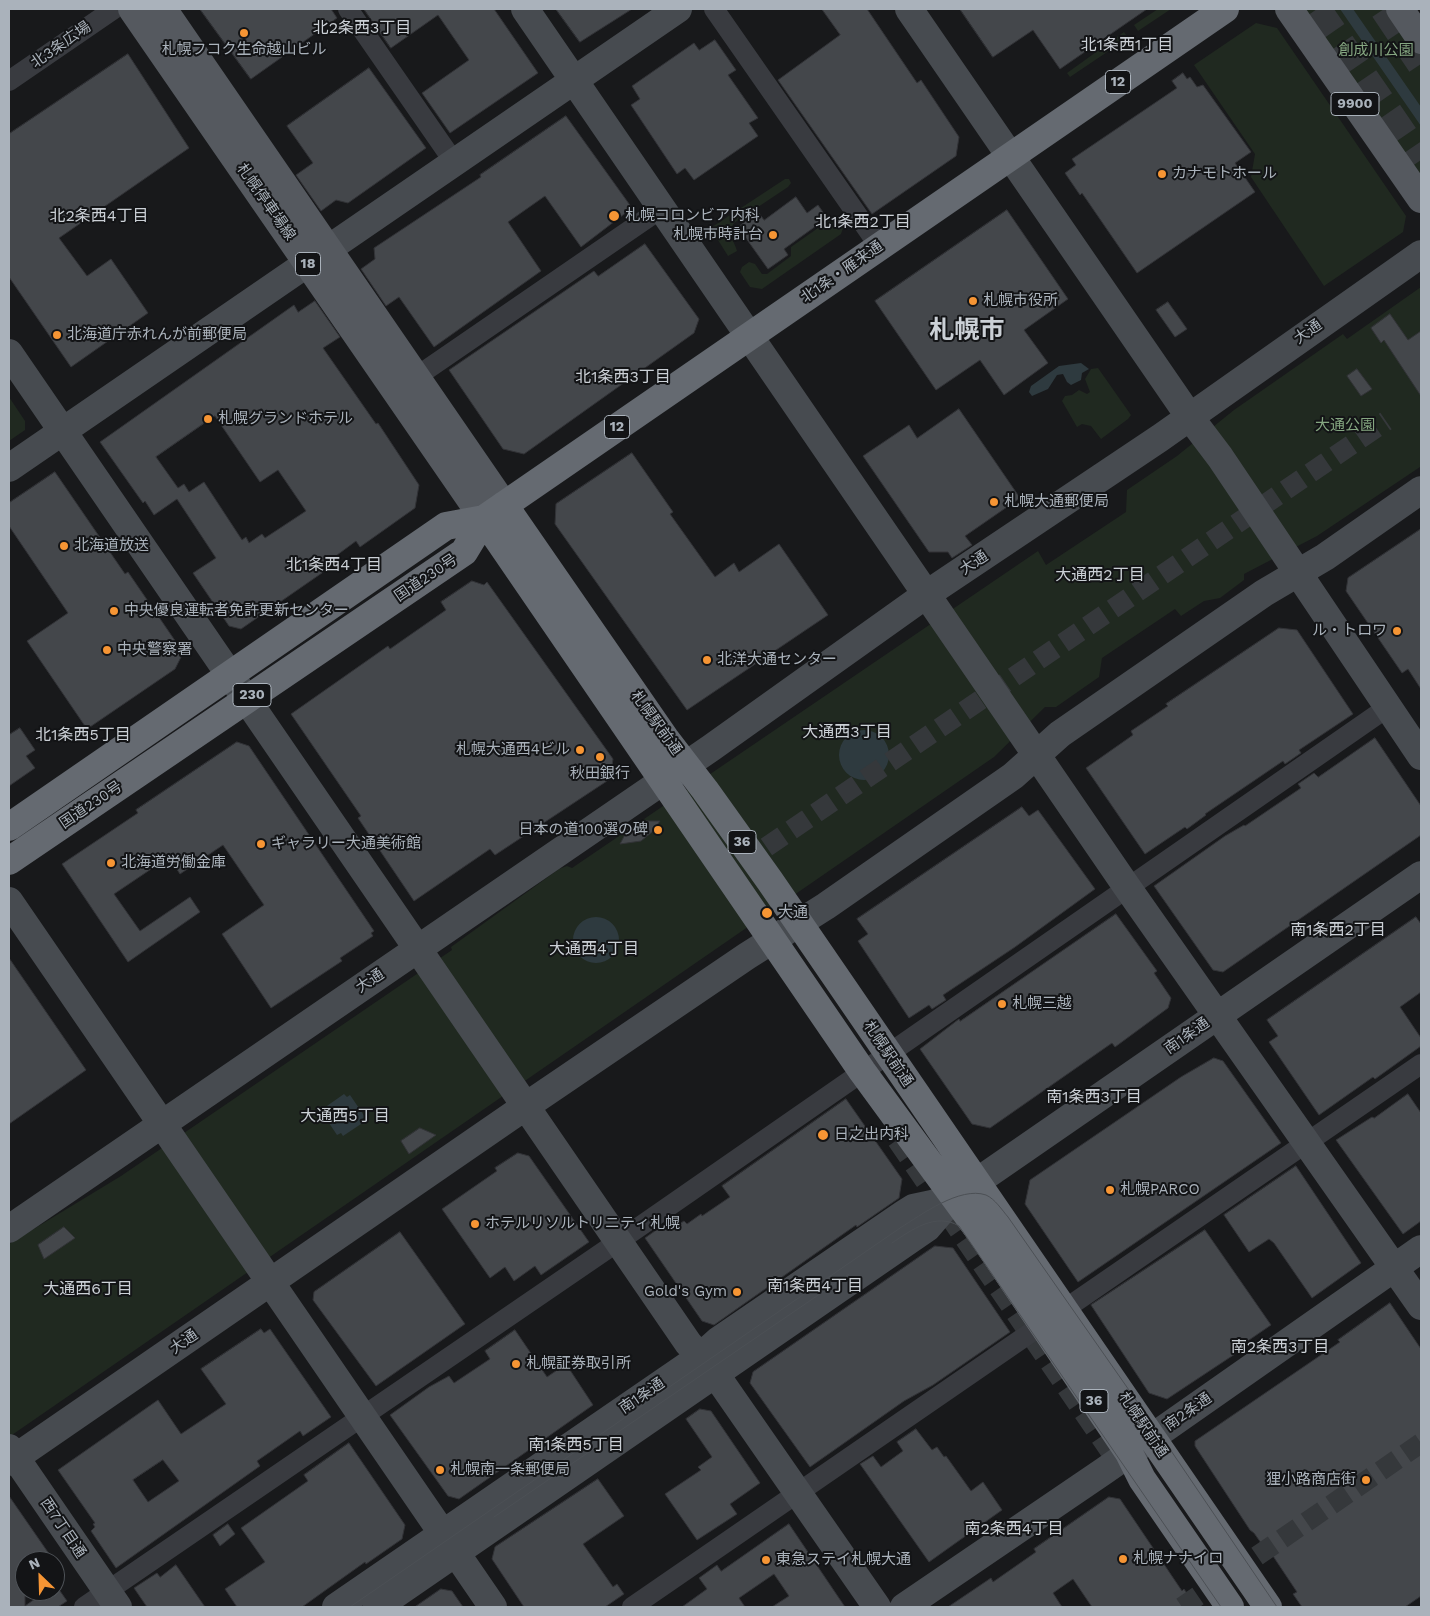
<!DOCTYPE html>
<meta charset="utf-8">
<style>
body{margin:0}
#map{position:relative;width:1430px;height:1616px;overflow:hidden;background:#18191b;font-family:"Work Sans",sans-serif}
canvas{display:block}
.frame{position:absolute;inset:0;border:10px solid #aab2bb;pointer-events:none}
.north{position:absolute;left:15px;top:1551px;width:50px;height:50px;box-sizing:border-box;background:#131416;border:1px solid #4f5358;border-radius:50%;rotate:336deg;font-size:14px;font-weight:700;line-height:20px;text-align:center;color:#aab2bb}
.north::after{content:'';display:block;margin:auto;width:18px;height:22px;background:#f69534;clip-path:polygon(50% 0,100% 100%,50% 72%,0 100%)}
</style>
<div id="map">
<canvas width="1430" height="1616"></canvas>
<div class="frame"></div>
<div class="north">N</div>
</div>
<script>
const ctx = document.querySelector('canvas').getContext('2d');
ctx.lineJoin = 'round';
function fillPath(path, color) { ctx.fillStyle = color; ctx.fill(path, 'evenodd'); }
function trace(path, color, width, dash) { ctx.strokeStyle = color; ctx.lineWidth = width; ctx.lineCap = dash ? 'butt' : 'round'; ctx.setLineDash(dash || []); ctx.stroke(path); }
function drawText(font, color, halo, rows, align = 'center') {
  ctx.font = font + ' "Work Sans","Noto Sans JP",sans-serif'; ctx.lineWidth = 4; ctx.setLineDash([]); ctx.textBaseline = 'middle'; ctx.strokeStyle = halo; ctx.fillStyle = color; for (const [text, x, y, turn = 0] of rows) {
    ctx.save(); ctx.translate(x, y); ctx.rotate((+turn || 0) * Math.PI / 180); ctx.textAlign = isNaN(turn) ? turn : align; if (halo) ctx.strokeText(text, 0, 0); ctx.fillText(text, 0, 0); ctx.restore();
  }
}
fillPath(new Path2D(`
 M1158 9H1171L1138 31 1134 25Z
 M1305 9H1389L1421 56V180Z
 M1256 23 1277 28 1406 216 1403 232 1324 286 1251 177 1255 154 1194 65Z
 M1124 32 1128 38 1070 77 1067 73Z
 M785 179H789L791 183 788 187 734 223C726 235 734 239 737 251L728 256 713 232 712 227Z
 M828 221 838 222 843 228 841 234 762 289 750 287 740 272 742 267 749 262 755 264 762 274H767L791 256V247Z
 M1421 287 1420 467 1317 536 1244 574V580L1220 598 1204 601 1181 616 1175 609 1102 658 1099 677 1056 707H1045L994 757 9 1437V1244L121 1176 452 950 451 947 559 869 567 866 572 868 1038 551 1046 565 1126 512 1127 490 1177 456 1234 410 1343 334 1347 339Z
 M1098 368 1131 415 1128 419 1101 439 1091 426 1082 424 1077 427 1062 401 1065 396 1072 395 1079 390 1087 394 1090 392 1085 379 1091 369Z
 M9 397 25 421V430L9 441Z`), '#202920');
fillPath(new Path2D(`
 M1340 9H1353L1421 107V126Z
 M1081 363 1089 369 1082 373 1081 380 1071 385 1067 382 1063 374 1057 375 1048 389 1032 396 1029 392 1031 386 1059 366Z
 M839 755a25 25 0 1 1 50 0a25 25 0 1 1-50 0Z
 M573 940a23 23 0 1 1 46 0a23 23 0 1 1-46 0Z
 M344 1094 347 1097 350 1095 365 1117 362 1119 364 1122 343 1136 341 1133 337 1135 323 1114 326 1112 324 1108Z`), '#2e3a3f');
const building = new Path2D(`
 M200 9H331L337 18 251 79Z
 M364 9H494L538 73 450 133 422 93 469 60 438 15 391 48Z
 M556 9H632L580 42Z
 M822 9H867L917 83 921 80 959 137 956 156 872 214 778 80 840 35Z
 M960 9H1147L1060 69 1033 30 993 57Z
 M715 40 736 70 728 75 758 118 749 123 758 136 694 180 685 168 677 174 631 105 640 99 632 86 694 43 699 50Z
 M128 54 189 148 59 238 87 276 111 259 148 313 71 367 9 277V134Z
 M369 68 426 148 348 203 336 200 321 211 296 175 313 163 287 126Z
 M1183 73 1187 79 1190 77 1197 87 1203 85 1251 152 1235 163 1255 192 1137 273 1082 193 1080 195 1065 173 1076 165 1072 159 1177 88 1172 81Z
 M566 116 632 208 581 247 545 196 508 222 541 271 434 347 399 297 386 306 361 269 375 259 374 248 481 177 480 175Z
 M796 197 807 213 818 205 827 218 784 249 788 255 768 269 738 227 758 212 764 220Z
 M1007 210 1068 299 1024 330 1048 363 1004 395 980 360 936 390 875 301Z
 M645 244 699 319 694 333 524 454 503 449 449 370 594 271 598 276Z
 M315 301 340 337 323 348 376 424 378 423 419 485 415 508 360 547 356 541 329 561 332 566 241 629 229 626 193 573 216 558 177 499 154 515 145 501 143 503 100 442 294 305 298 312ZM215 416 260 482 278 470 306 511 265 538 262 534 249 543 246 537 242 540 204 482 189 492 184 484 178 488 156 457Z
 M1168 302 1187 329 1175 337 1156 310Z
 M1390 314 1408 340 1421 331V396L1384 340 1381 343 1371 328Z
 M1357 369 1372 389 1361 396 1347 376Z
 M959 409 1020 498 965 536 972 545 952 558 948 552H929L863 456 909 425 917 438Z
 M632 453 673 512 670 514 715 577 734 563 739 572 779 544 828 615 687 710 555 524 556 504Z
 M55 472 125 574 128 572 178 645 182 655 175 669 87 729 27 641 68 613 9 526V503Z
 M1421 529V689L1408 669 1402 673 1346 591 1348 578Z
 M472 581 484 585 487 582 613 759 610 779 495 855 490 849 414 901 358 818 361 816 291 714 388 646 390 649 446 610 441 602Z
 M1279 628 1297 630 1353 714 1299 750 1301 753 1285 764 1283 761 1205 814 1206 815 1187 829 1185 827 1145 854 1086 768 1133 735 1131 731 1168 706 1166 704Z
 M20 728 35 750 26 756 35 768 9 786V735Z
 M1375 738 1421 806V835L1223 972 1213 970 1154 886 1225 836 1244 825 1245 826 1301 788 1298 784 1314 773 1318 777Z
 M237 742 249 746 374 931 371 933 373 936 340 958 342 961 271 1008 222 934 264 905 223 845 180 874 169 857 114 894 140 931 190 897 200 912 128 962 62 864 138 813 136 810Z
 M1022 807 1029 816 1038 810 1095 889 1015 947 943 995 946 1000 932 1009 929 1005 909 1018 858 941 868 934 857 919Z
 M645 821H660L652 832 641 841 620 844 628 829Z
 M1116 914 1157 971 1154 973 1171 998 1168 1008 1115 1047 1112 1043 990 1128 972 1124 920 1049 959 1019 960 1021Z
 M1416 917 1421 924V992L1400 1007 1421 1038V1046L1375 1079 1373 1077 1319 1115 1269 1042 1278 1036 1267 1020Z
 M9 958 86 1070 9 1124Z
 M1214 1058 1223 1061 1281 1143 1078 1282 1025 1204 1030 1180 1181 1077Z
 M1408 1094 1421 1113V1221L1403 1234 1336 1140 1372 1117 1374 1118Z
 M846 1099 902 1179 899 1198 857 1227 856 1225 714 1325 702 1321 645 1238 669 1221 673 1228 684 1221 687 1224 701 1214 702 1216 730 1197 722 1186Z
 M420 1128 436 1135 409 1154 401 1141Z
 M518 1153 529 1156 589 1242 541 1275 535 1266 514 1281 505 1267 490 1278 442 1209 497 1171 495 1168Z
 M1296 1166 1361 1263 1312 1298 1274 1243 1269 1239 1249 1252 1224 1215Z
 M64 1227 75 1238 44 1259 38 1245Z
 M1205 1230 1271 1325 1233 1351 1235 1354 1167 1399 1149 1393 1091 1305Z
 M400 1232 465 1324 376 1386 313 1300 314 1292Z
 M935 1246 953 1248 1010 1332 933 1385 904 1401 810 1467 750 1383 753 1372Z
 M1390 1303 1421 1349V1596L1405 1607H1302L1293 1594 1297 1592 1273 1556 1271 1557 1254 1533 1250 1530 1195 1446V1441L1340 1342 1338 1340Z
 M261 1329 264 1333 270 1329 331 1417 303 1436 300 1431 257 1461 260 1466 116 1568 91 1531 95 1527 93 1524 95 1523 58 1470 158 1400 181 1434 226 1404 201 1369ZM163 1460 179 1481 148 1502 133 1480Z
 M515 1330 547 1377 566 1364 593 1405 459 1499 448 1496 390 1415 429 1387 449 1376 454 1383 490 1359 485 1351Z
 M700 1409 711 1411 760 1483 730 1504 737 1514 697 1540 665 1494 701 1470 698 1467 712 1457 686 1419Z
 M916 1429 932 1450 937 1447 944 1457 946 1456 971 1491 983 1482 1002 1510 929 1562 860 1464 873 1456 881 1467 903 1451 897 1442Z
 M349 1443 405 1525 402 1539 366 1564 365 1562 302 1607H237L225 1589 265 1562 241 1528 308 1481 304 1475Z
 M598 1479 624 1516 583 1544 613 1587 617 1584 624 1594 605 1607H524L492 1559 495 1547Z
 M9 1496 54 1561H25V1606L46 1591H60L67 1601 58 1607H9Z
 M1109 1497 1120 1499 1182 1591 1184 1589 1196 1607H1092L1073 1579 1053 1593 1062 1607H948L991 1578 993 1582 1036 1552 1034 1549Z
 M228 1524 235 1534 220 1546 213 1535Z
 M789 1524 845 1607H772L789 1596 774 1574 739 1598 745 1607H682L707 1589 699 1578 717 1565 721 1571Z
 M176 1565 205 1607H147L134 1588 157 1573 160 1577Z
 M441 1589 452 1591 463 1607H415Z`);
fillPath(building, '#44474b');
trace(building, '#323337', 1);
trace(new Path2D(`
 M717 881 1386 421
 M897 1140 1125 1473
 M1257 1556 1421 1443
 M1182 1607 1198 1596`), '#35383b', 20, [20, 10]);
trace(new Path2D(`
 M1317 9 1421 160
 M1384 9 1421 64`), '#35383b', 28, [28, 14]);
trace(new Path2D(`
 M348 9 454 162
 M714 9 879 246
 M9 81 114 9
 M416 377 662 208
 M84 1607 619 1241 1388 707
 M632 1607 1421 1064`), '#393b40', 20);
trace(new Path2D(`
 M525 9 1127 887 1421 1306
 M909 9 1189 416 1220 457 1421 756
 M9 353 688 1343 716 1375 877 1607
 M9 468 678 9
 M9 901 493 1607
 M9 1229 711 748 927 594 1160 438 1421 254
 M9 1448 118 1607
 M9 1462 526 1106 747 956 826 906 1013 776 1060 734 1264 593 1325 557 1421 490
 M336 1607 700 1357 719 1340 905 1213 913 1208 946 1201 965 1190 1421 875
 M377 1607 927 1228 953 1198
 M904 1607 1104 1471 1421 1249`), '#474b50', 28);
trace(new Path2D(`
 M132 9 484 519
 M163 9 504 505
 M1289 9 1421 199
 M1400 9 1421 40`), '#55595f', 28);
trace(new Path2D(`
 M504 505 665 738 705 790 770 881 1268 1607
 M484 519 862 1071 982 1235 1129 1453 1142 1479 1230 1607
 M9 827 446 526 484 519 1225 9
 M9 861 464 552 484 519`), '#656a71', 28);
trace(new Path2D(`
 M892 1243C911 1230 936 1212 959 1226L1221 1607
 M494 1517 849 1274
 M350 1607 900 1228C921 1215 960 1186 986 1195 995 1199 1002 1210 1008 1217L1159 1433 1277 1607`), '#4c5055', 1);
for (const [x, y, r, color] of [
 [244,33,5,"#f69534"],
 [1162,174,5,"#f69534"],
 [614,216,6,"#f69534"],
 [773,235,5,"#f69534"],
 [973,301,5,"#f69534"],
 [57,335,5,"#f69534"],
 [208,419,5,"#f69534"],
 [994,502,5,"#f69534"],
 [64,546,5,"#f69534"],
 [114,611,5,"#f69534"],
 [1397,631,5,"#f69534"],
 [107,650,5,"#f69534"],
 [707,660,5,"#f69534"],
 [580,750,5,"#f69534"],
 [600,757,5,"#f69534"],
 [658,830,5,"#f69534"],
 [261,844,5,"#f69534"],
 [111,863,5,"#f69534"],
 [767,913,6,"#f69534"],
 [1002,1004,5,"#f69534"],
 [823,1135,6,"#f69534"],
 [1110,1190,5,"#f69534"],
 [475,1224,5,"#f69534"],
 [737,1292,5,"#f69534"],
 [516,1364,5,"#f69534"],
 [440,1470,5,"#f69534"],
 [1366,1480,5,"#f69534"],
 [1123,1559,5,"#f69534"],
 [766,1560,5,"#f69534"]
]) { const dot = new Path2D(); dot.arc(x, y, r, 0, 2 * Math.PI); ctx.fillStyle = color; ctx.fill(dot); trace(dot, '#131416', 2); }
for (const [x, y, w] of [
 [1118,82,25],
 [1355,104,48],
 [308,264,25],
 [617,427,25],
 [252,695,38],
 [742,842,28],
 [1094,1401,28]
]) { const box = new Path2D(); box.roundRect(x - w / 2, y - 11.5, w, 23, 4); ctx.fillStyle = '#131416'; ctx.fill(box); trace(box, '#aab2bb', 1); }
drawText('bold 14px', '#aab2bb', null, [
 ["12",1118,82],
 ["9900",1355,104],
 ["18",308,264],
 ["12",617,427],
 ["230",252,695],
 ["36",742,842],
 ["36",1094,1401]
]);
drawText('15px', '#aab2bb', '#131416', [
 ["北3条広場",61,45,-35],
 ["札幌停車場線",266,202,55],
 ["北1条・雁来通",842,272,-35],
 ["大通",1308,332,-35],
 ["大通",974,563,-34],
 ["国道230号",426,578,-34],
 ["札幌駅前通",656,723,54],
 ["国道230号",91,805,-34],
 ["大通",370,981,-34],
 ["南1条通",1187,1036,-35],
 ["札幌駅前通",888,1054,56],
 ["大通",184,1342,-35],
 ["南1条通",642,1396,-34],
 ["南2条通",1188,1412,-35],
 ["札幌駅前通",1143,1425,56],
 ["西7丁目通",63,1528,56]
]);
drawText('15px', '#aab2bb', '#131416', [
 ["札幌フコク生命越山ビル",244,50,"center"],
 ["カナモトホール",1172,174],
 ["札幌コロンビア内科",625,216],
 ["札幌市時計台",763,235,"right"],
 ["札幌市役所",983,301],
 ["北海道庁赤れんが前郵便局",67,335],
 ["札幌グランドホテル",218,419],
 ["札幌大通郵便局",1004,502],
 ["北海道放送",74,546],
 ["中央優良運転者免許更新センター",124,611],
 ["ル・トロワ",1387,631,"right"],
 ["中央警察署",117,650],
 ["北洋大通センター",717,660],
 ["札幌大通西4ビル",570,750,"right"],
 ["秋田銀行",600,774,"center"],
 ["日本の道100選の碑",648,830,"right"],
 ["ギャラリー大通美術館",271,844],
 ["北海道労働金庫",121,863],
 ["大通",778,913],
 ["札幌三越",1012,1004],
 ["日之出内科",834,1135],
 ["札幌PARCO",1120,1190],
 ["ホテルリソルトリニティ札幌",485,1224],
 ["Gold's Gym",727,1292,"right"],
 ["札幌証券取引所",526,1364],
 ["札幌南一条郵便局",450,1470],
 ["狸小路商店街",1356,1480,"right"],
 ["札幌ナナイロ",1133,1559],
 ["東急ステイ札幌大通",776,1560]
], 'left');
drawText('15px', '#85a681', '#131416', [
 ["創成川公園",1376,51],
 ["大通公園",1345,426]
]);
drawText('16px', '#cbd0d6', '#131416', [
 ["北2条西3丁目",362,28],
 ["北1条西1丁目",1127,45],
 ["北2条西4丁目",99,216],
 ["北1条西2丁目",863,222],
 ["北1条西3丁目",623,377],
 ["北1条西4丁目",334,565],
 ["大通西2丁目",1100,575],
 ["大通西3丁目",847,732],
 ["北1条西5丁目",83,735],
 ["南1条西2丁目",1338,930],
 ["大通西4丁目",594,949],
 ["南1条西3丁目",1094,1097],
 ["大通西5丁目",345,1116],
 ["南1条西4丁目",815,1286],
 ["大通西6丁目",88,1289],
 ["南2条西3丁目",1280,1347],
 ["南1条西5丁目",576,1445],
 ["南2条西4丁目",1014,1529]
]);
drawText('bold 25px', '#cbd0d6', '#131416', [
 ["札幌市",967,331]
]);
</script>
